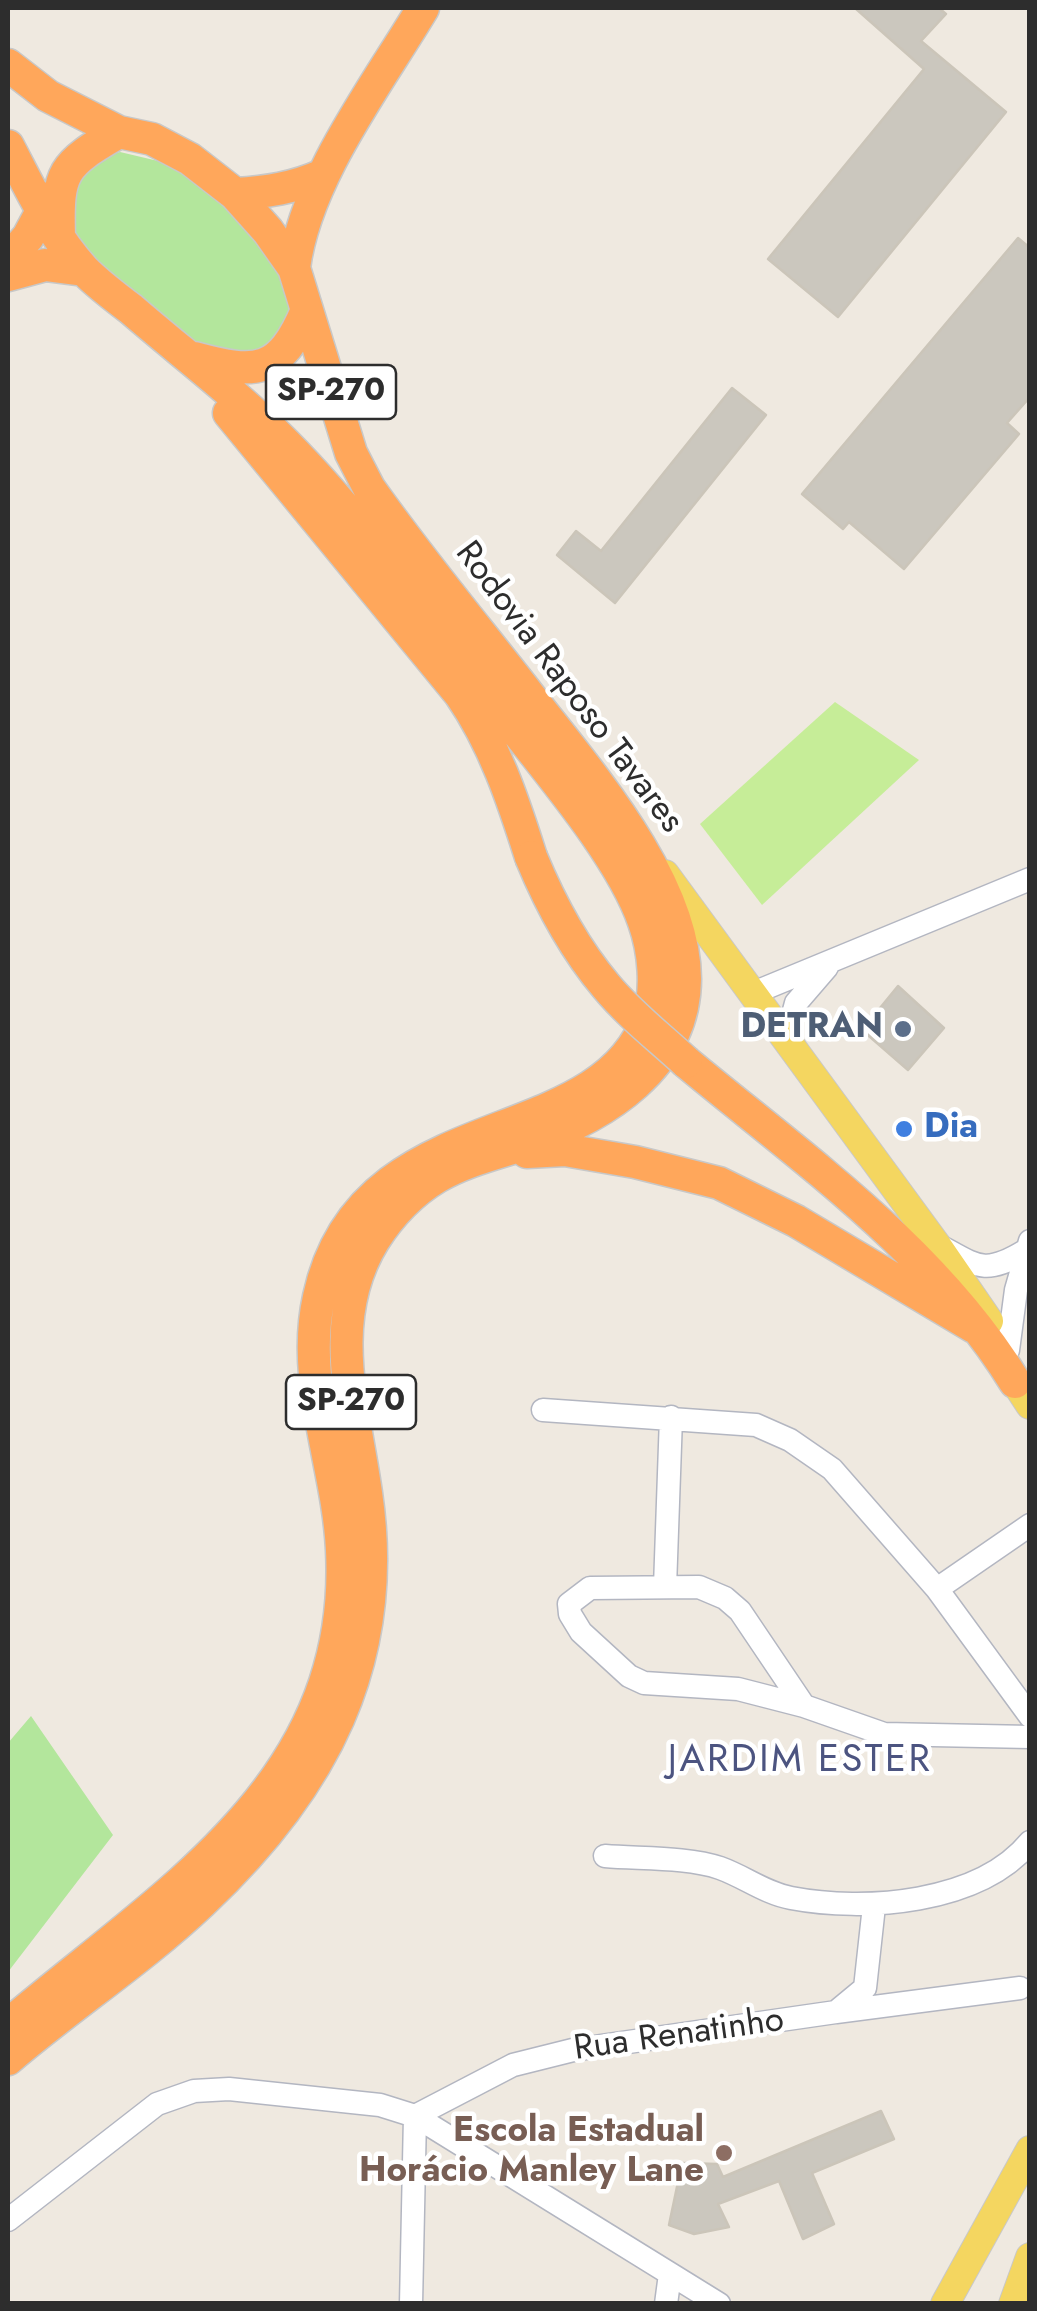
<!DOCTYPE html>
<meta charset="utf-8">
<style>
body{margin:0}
#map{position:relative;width:1037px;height:2311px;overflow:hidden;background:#efe9e0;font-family:Jost,sans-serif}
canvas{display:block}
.frame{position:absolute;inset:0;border:10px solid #2d2d2d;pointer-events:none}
</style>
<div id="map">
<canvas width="1037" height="2311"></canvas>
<div class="frame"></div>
</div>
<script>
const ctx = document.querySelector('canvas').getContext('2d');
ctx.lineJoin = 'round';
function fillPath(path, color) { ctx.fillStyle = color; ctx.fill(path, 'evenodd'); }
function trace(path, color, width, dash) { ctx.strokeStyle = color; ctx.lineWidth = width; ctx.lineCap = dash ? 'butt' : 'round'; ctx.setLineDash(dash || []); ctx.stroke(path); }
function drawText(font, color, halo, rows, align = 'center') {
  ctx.font = font + ' Jost,sans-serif'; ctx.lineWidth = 9; ctx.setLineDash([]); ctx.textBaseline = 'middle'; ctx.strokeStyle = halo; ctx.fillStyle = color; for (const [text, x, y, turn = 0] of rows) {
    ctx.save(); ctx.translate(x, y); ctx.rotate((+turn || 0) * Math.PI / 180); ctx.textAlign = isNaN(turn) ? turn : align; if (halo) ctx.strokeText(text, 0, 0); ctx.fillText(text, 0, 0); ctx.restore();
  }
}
fillPath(new Path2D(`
 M120 152 175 165 235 208 269 253 287 293 290 321 261 358 186 344 99 272 76 236 68 204 80 173 101 157Z
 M31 1716 113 1835 8 1972V1743Z`), '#b3e69c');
fillPath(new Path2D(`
 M835 702 919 760 762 905 700 824Z`), '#c6ed98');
const building = new Path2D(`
 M855 8H939L946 14 921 41 1006 112 838 317 768 259 924 69Z
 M1018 238 1030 248V397L1007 423 1019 434 904 569 849 522 843 529 802 494Z
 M732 388 766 415 615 603 557 555 576 531 601 551Z
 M898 986 944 1028 908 1070 862 1030Z
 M881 2111 894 2139 812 2173 834 2224 803 2239 779 2181 718 2204 729 2227 694 2234 669 2225 682 2163 717 2164 723 2177Z`);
fillPath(building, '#cbc7be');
trace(building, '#cbc5b9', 2.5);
const minor = new Path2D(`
 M751 994 1030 879
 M786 1040 796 1003 827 967
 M938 1245C977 1266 984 1276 1025 1251
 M1008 1350 1016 1290 1030 1241
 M543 1410 756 1425 790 1440 832 1469 937 1589 1030 1716
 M665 1587 671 1417
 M937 1589 1030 1525
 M804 1706 740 1611 725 1598 699 1587 590 1588 569 1604 570 1614 581 1632 629 1676 644 1683 738 1689 804 1706 884 1734 1030 1737
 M605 1856C640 1859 688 1857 720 1868 745 1877 765 1893 791 1898 864 1912 979 1904 1030 1842
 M836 2012 1020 1988
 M415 2116 513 2065 573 2050 836 2012 865 1988 874 1906
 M8 2220 157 2104 194 2091 229 2089 380 2105 415 2116 719 2304
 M411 2304 415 2116
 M666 2304 670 2274`);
const major = new Path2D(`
 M665 874 936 1244 989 1321
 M1015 1382 1030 1405
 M945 2304 1030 2150
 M1013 2304 1030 2257`);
const highway = new Path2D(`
 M8 65 48 96 119 132 152 139 190 159 235 194 268 231 294 268 351 453 369 488C419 559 475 626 528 694 586 769 685 880 685 979 685 1067 604 1116 531 1142 499 1153 466 1160 437 1177 412 1192 390 1215 374 1240 325 1319 354 1408 366 1493 391 1662 322 1789 202 1902 142 1959 71 2005 8 2059
 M8 146C30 188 51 234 84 270 98 284 115 297 131 309 183 354 239 396 287 445 367 526 432 621 501 711 545 768 621 855 644 922 654 950 658 990 648 1018 598 1156 361 1100 319 1297 300 1382 338 1465 342 1550 354 1785 164 1892 8 2025
 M235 194C267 192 294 188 323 175
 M59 237C57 171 62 165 119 132
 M8 260 28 237 49 198
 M294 268C305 179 377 85 423 8
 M8 275 45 265 84 270
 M194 358C257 375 280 374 307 310
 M229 413 460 694C494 743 513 800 531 857
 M686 1062C803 1159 935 1251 1015 1382
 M527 1152 565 1150 635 1162 719 1183 796 1221 974 1327`);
trace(minor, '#b3b6c1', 25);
trace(major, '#c8c8c8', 30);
trace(highway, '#c8c8c8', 35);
trace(minor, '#fff', 22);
trace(major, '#f4d660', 28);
trace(highway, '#ffa75b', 32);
const highwayBridge = new Path2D(`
 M531 857C550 903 573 947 606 986 629 1014 659 1037 686 1062`);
trace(highwayBridge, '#c8c8c8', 35, []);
trace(highwayBridge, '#ffa75b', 32);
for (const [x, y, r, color] of [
 [903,1029,10,"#5c6f8a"],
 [904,1129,10,"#3f7fe0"],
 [724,2153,10,"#8d6e63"]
]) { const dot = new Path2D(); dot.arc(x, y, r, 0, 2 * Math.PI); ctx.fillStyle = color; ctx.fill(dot); trace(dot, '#fff', 4); }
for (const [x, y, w] of [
 [331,392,130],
 [351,1402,130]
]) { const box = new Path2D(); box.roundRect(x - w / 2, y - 27, w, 54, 8); ctx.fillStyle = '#fff'; ctx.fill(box); trace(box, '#2d2d2d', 2.5); }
drawText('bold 32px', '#2d2d2d', null, [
 ["SP-270",331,392],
 ["SP-270",351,1402]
]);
drawText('35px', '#2d2d2d', '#fff', [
 ["Rodovia Raposo Tavares",568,688,53],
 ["Rua Renatinho",679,2036,-8]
]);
drawText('bold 35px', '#4e5e75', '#fff', [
 ["DETRAN",883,1029]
], 'right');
drawText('bold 35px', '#366cbe', '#fff', [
 ["Dia",924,1129]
], 'left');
drawText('bold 35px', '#785e54', '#fff', [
 ["Escola Estadual",704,2133],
 ["Horácio Manley Lane",704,2173]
], 'right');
ctx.letterSpacing = '2.5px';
drawText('38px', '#4c5480', '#fff', [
 ["JARDIM ESTER",800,1762]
]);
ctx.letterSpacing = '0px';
</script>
